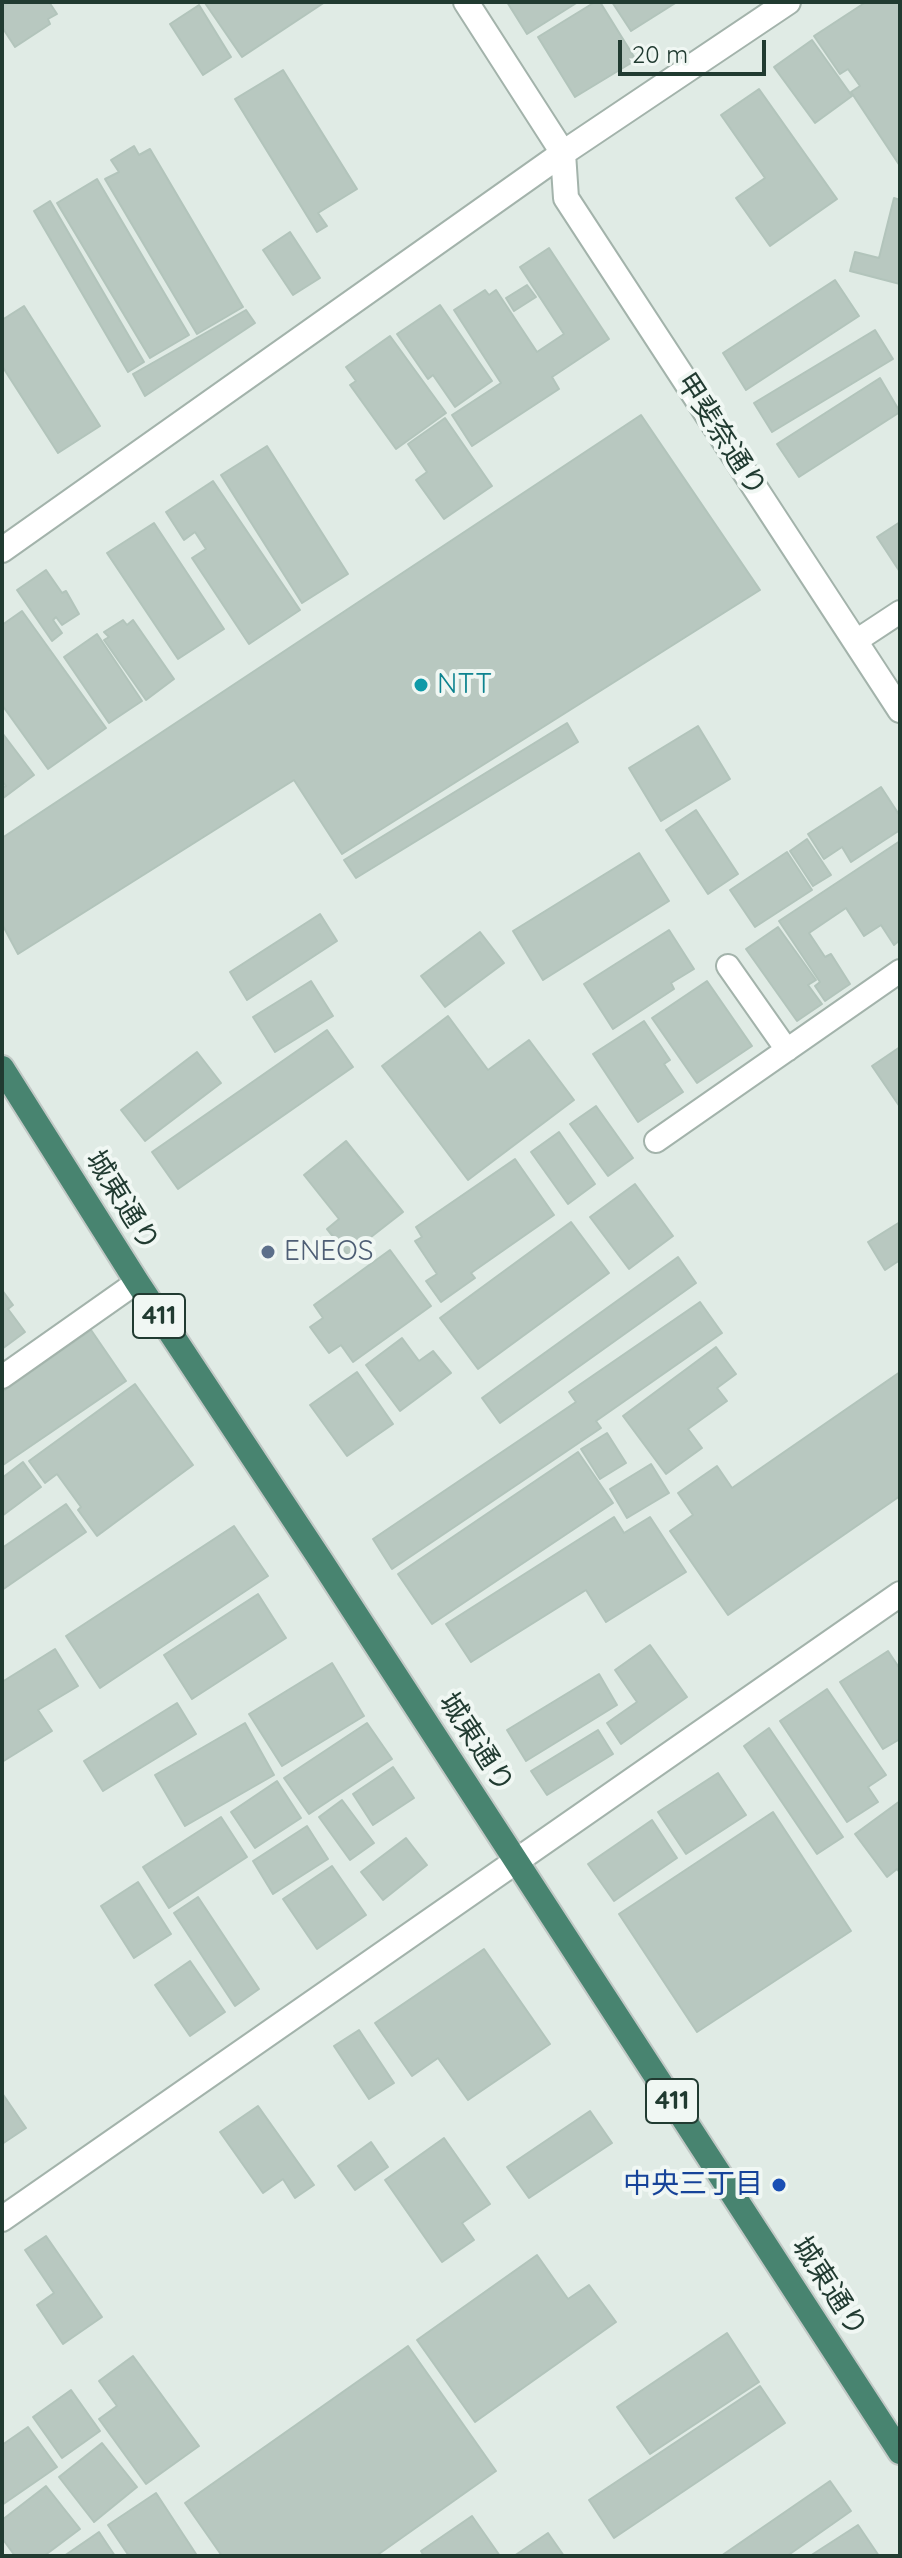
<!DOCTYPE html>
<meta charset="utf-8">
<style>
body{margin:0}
#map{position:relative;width:902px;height:2558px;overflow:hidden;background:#e0ebe5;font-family:Quicksand,sans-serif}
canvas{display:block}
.frame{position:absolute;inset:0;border:4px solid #213b31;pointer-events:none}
.scale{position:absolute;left:618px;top:40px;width:148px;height:36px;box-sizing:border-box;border:4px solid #213b31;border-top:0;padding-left:10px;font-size:24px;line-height:28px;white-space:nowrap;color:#213b31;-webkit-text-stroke:6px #f0f7f3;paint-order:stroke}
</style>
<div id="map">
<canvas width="902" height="2558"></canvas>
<div class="frame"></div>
<div class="scale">20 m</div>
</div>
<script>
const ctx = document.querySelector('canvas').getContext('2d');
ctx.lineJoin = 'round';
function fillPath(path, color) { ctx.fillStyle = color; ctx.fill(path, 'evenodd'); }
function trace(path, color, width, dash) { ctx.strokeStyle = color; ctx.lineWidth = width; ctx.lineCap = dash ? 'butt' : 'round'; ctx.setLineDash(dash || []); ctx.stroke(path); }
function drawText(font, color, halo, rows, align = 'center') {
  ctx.font = font + ' Quicksand,"Noto Sans JP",sans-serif'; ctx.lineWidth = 8; ctx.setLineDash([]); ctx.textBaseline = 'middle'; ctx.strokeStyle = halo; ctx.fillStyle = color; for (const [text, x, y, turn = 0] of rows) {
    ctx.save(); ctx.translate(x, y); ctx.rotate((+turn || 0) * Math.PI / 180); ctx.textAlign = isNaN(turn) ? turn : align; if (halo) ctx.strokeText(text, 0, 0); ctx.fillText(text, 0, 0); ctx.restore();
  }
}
const building = new Path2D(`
 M2 2H49L57 14 48 19 50 24 15 47 2 27Z
 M207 2H325L242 57 205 3Z
 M507 2H578L527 34Z
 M595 2H600L636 60 575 97 538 37Z
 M612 2H677L631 31Z
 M866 2H900V166L851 92 860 86 848 69 840 74 814 36Z
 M199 5 231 57 203 75 170 24Z
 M812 40 852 96 815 123 774 67Z
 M283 70 357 189 318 213 327 226 317 232 235 99Z
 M759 89 837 199 770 246 736 198 765 178 721 115Z
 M134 146 139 155 150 149 243 307 197 334 105 179 119 172 111 160Z
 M97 179 189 335 150 358 57 203Z
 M894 198 900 200V284L850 271 855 252 879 258Z
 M50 201 144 362 128 372 34 211Z
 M290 232 320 278 293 295 263 250Z
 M549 248 609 339 552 377 559 389 472 446 452 415 501 383 454 310 485 290 489 295 496 290 537 352 564 334 520 267Z
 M835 280 859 316 746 390 723 353Z
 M527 285 536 297 514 311 506 298Z
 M440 305 492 381 455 407 433 375 428 379 397 334Z
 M24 306 100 426 58 453 2 366V320Z
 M246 310 255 323 145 396 133 374Z
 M875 330 893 359 772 432 754 403Z
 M390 336 446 413 396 449 350 385 356 381 346 367Z
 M880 378 900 412 799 477 777 444Z
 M641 415 760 590 342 854 294 780 18 954 2 924V838Z
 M445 418 492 486 444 519 416 480 427 472 408 444Z
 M267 446 348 574 302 603 221 475Z
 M213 481 300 610 249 644 192 558 206 549 195 532 184 540 166 512Z
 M900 522V572L877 537Z
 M154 523 224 629 178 659 107 553Z
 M46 570 62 593 66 591 79 614 62 625 56 617 53 620 62 633 52 641 17 590Z
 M22 611 106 728 48 769 2 705V625Z
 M123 620 127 625 133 620 174 679 146 700 104 640 109 637 104 632Z
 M97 634 142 701 109 723 64 657Z
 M567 723 578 742 356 878 344 860Z
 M698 726 730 779 661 821 629 768Z
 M3 734 34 775 2 799V788L6 786 2 781Z
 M881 787 900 816V830L851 862 842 847 824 859 808 834Z
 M696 810 738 874 708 894 666 830Z
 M807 839 831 875 813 886 790 851Z
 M900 841V940L894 945 881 925 864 936 846 908 809 933 825 957 831 954 850 984 825 1001 815 986 820 982 779 921Z
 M787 852 812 890 755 927 730 890Z
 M639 853 669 901 543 980 513 931Z
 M320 914 337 941 247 1000 230 972Z
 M778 927 816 980 808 985 822 1004 797 1021 746 949Z
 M669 930 694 969 671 983 674 989 613 1029 584 984Z
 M480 932 504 963 445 1007 421 976Z
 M311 981 333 1016 275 1052 253 1017Z
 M707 981 752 1046 697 1083 652 1018Z
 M448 1016 488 1070 529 1040 574 1100 468 1180 382 1066Z
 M644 1021 670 1060 664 1064 683 1092 638 1122 593 1054Z
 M327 1030 353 1067 178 1189 152 1152Z
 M900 1047V1107L872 1066Z
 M197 1052 221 1083 145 1141 121 1110Z
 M596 1106 633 1158 608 1176 570 1124Z
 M559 1132 595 1184 568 1204 531 1152Z
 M346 1141 403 1212 348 1255 327 1229 339 1219 304 1175Z
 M515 1159 554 1215 471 1273 475 1278 441 1302 426 1281 437 1274 415 1241 422 1237 416 1227Z
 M635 1184 673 1236 629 1269 590 1217Z
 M571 1222 609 1273 478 1369 440 1318Z
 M900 1222V1260L885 1270 868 1242Z
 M390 1250 431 1306 353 1362 341 1345 329 1353 310 1327 323 1318 314 1305Z
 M678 1257 696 1283 500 1423 482 1398Z
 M2 1290 13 1305 8 1309 25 1332 2 1349Z
 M700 1302 722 1333 596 1421 601 1428 392 1569 373 1539 576 1402 569 1392Z
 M91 1330 126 1381 3 1465 2 1392Z
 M402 1338 419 1361 433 1351 451 1373 400 1411 366 1365Z
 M716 1347 736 1374 717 1388 727 1401 688 1429 702 1448 666 1474 623 1416Z
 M357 1372 393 1424 347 1456 310 1405Z
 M900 1372V1496L728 1615 670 1531 693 1515 678 1493 717 1466 732 1488Z
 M135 1384 193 1465 97 1536 78 1510 81 1507 57 1474 45 1483 29 1461Z
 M607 1433 626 1463 600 1479 581 1449Z
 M578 1452 613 1503 432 1624 398 1574Z
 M23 1462 41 1487 2 1516V1478Z
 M651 1464 669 1493 627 1518 610 1489Z
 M66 1504 86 1532 2 1590V1548Z
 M614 1517 624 1533 650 1517 686 1572 606 1622 586 1590 471 1662 446 1624Z
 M234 1526 268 1576 100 1688 66 1636Z
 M258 1594 286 1638 192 1699 164 1655Z
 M650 1645 687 1697 621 1744 607 1723 637 1702 615 1670Z
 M55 1649 78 1686 38 1710 52 1731 2 1762V1682Z
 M888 1651 900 1669V1739L883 1749 840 1682Z
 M332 1663 364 1716 282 1766 249 1714Z
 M599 1674 617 1705 526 1761 507 1730Z
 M827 1689 886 1775 868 1787 878 1802 847 1822 780 1721Z
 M177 1703 196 1734 103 1791 84 1761Z
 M245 1723 274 1775 185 1826 155 1775Z
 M367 1723 392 1759 309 1814 284 1778Z
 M769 1728 843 1837 817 1854 744 1746Z
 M598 1730 613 1754 547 1795 531 1771Z
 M393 1767 414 1798 373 1825 353 1794Z
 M718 1773 746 1815 686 1854 658 1812Z
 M277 1781 301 1818 255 1848 231 1812Z
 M342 1800 374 1843 350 1860 319 1817Z
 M900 1801V1873L897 1869 887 1877 855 1834Z
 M773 1812 851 1931 697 2032 619 1914Z
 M221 1817 247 1857 169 1908 143 1867Z
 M652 1820 677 1858 614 1901 588 1864Z
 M307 1826 328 1859 273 1894 253 1861Z
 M406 1838 427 1865 383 1900 361 1872Z
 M332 1866 366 1915 317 1949 283 1899Z
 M138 1882 171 1934 134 1958 101 1906Z
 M198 1897 259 1989 235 2006 174 1913Z
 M484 1949 550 2044 468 2100 438 2058 412 2076 375 2023Z
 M190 1961 225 2012 190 2036 155 1985Z
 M359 2030 394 2083 369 2099 334 2046Z
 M2 2093 26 2128 2 2144Z
 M258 2106 314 2185 295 2198 283 2179 263 2193 220 2132Z
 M590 2111 612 2143 529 2198 507 2167Z
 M444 2138 490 2204 462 2223 474 2240 442 2262 385 2180Z
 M371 2142 388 2167 355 2190 338 2166Z
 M46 2236 102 2317 63 2344 37 2305 54 2293 25 2250Z
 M537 2255 568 2299 589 2285 616 2322 475 2422 417 2340Z
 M727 2333 759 2382 650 2454 617 2407Z
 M408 2346 496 2471 376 2556H222L185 2503Z
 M133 2356 199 2446 146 2484 99 2419 117 2406 99 2381Z
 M760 2386 785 2423 614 2538 589 2500Z
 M71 2390 100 2431 62 2458 33 2417Z
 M28 2427 57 2467 2 2505V2445Z
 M102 2443 137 2487 94 2522 59 2477Z
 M830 2481 851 2511 787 2556H721Z
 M46 2486 80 2529 44 2556H15L2 2538V2520Z
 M156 2493 196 2554 194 2556H129L108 2525Z
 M472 2516 500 2556H424L421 2551Z
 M858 2525 879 2556H810Z
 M99 2532 115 2556H64Z
 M548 2533 564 2556H514Z`);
fillPath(building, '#b8c8c0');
trace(building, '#b2c4bb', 2);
const service = new Path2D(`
 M856 641 900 612
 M728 966 787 1050
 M656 1141 900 971
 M2 1377 137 1282`);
const minor = new Path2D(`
 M466 2 563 153`);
const tertiary = new Path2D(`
 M563 153 566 198 900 710
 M2 550 563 153 788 2
 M2 2219 900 1594`);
const trunk = new Path2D(`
 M2 1068 137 1282 322 1562 900 2452`);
trace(service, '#a3b3ab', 26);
trace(minor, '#a3b3ab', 28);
trace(tertiary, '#a3b3ab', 28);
trace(trunk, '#c1c8c5', 28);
trace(service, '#fff', 22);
trace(minor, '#fff', 24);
trace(tertiary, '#fff', 24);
trace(trunk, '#488470', 24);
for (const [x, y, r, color] of [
 [421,685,8,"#0f9aa8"],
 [268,1252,8,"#5c6f8a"],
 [779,2185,8,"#1a4fb4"]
]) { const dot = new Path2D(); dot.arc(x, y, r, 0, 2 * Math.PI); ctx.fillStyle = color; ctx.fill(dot); trace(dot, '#f0f7f3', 3); }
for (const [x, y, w] of [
 [159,1316,52],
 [672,2101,52]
]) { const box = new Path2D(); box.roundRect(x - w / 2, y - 22, w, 44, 6); ctx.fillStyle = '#f0f7f3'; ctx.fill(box); trace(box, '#213b31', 2); }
drawText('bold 26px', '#213b31', null, [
 ["411",159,1316],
 ["411",672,2101]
]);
drawText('28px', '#213b31', '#f0f7f3', [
 ["甲斐奈通り",721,435,57],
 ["城東通り",122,1201,58],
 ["城東通り",476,1743,57],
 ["城東通り",829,2287,57]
]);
drawText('28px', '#0d838f', '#f0f7f3', [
 ["NTT",437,685]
], 'left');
drawText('28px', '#4e5e75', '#f0f7f3', [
 ["ENEOS",284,1252]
], 'left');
drawText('28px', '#164399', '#f0f7f3', [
 ["中央三丁目",763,2185]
], 'right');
</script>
